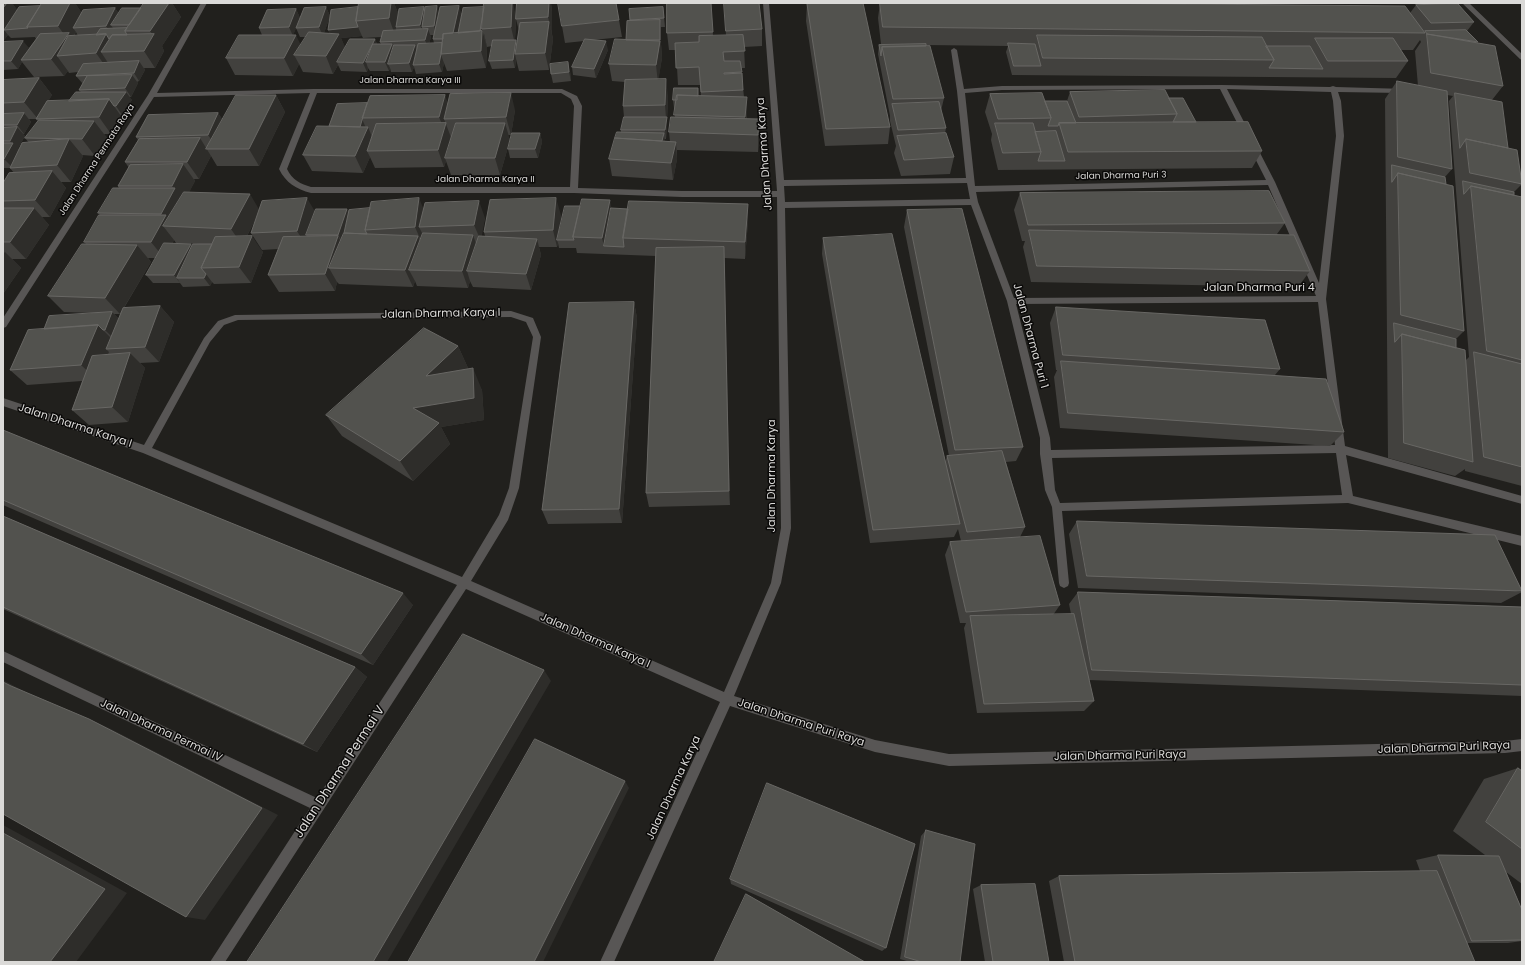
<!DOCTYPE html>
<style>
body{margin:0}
#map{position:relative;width:1525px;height:965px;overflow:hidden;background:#21201d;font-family:Poppins,sans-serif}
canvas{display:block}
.frame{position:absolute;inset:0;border:4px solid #dbdad8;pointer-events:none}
</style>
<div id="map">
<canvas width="1525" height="965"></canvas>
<div class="frame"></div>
</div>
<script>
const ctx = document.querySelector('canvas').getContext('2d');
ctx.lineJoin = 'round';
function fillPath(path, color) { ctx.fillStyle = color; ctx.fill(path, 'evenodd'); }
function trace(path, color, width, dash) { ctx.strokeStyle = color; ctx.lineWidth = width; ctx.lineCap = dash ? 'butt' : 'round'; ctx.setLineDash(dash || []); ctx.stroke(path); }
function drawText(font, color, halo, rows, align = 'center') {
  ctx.font = font + ' Poppins,sans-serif'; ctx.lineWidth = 3; ctx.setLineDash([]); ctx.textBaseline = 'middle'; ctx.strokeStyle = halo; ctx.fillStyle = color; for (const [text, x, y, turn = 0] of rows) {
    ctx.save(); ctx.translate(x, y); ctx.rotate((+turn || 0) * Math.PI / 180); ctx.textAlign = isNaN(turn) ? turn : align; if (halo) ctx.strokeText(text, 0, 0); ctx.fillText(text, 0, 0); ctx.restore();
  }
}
fillPath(new Path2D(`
 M201 3H207L157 93 314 89H562L577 96 582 106 578 188 682 191H777L763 3H769L784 180 966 178 957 91 951 50 954 48 957 50 964 89 1002 86 1222 85 1330 87 1333 86 1336 87 1406 89 1407 91 1403 93 1338 92 1341 101 1344 136 1326 299 1345 446 1522 496V504L1346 455 1353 496 1522 536V546L1348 503 1062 511 1069 583 1068 586 1064 588 1060 586 1059 583 1052 507 1045 490 1040 454V438L1007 301 971 205 785 208 791 528 781 583 734 696 875 740 949 754 1505 741 1522 739V751L1505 753 949 766 875 752 730 706 614 962H600L720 702 466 589 225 962H210L310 808 3 662V651L317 798 457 585 143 453 3 406V398L144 445 204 338 218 321 235 315 511 311 533 318 541 337 519 488 508 520 471 581 724 692 771 583 781 528 777 197H682L574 193H311C296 189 286 183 279 169L310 93 154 97 6 327 3 328V318L148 95ZM1220 89 1266 180 975 186 965 93 1002 90ZM1227 89 1331 92 1333 101 1336 136 1319 283 1275 182ZM317 93H561L571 99 574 106 570 187H311C301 184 292 180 287 169ZM967 183 970 199 785 202 784 186ZM1268 185 1316 296 1014 298 978 202 976 192ZM1318 302 1335 445 1051 450 1050 438 1016 304ZM511 317 526 322 533 337 509 488 499 515 462 577 152 448 210 342 224 325 238 320ZM1336 453 1342 495 1060 503 1055 490 1052 458Z
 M1462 3H1469L1522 54V60L1520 59Z`), '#585655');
fillPath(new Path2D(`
 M3 3H12L17 10 40 6 42 3H75L81 12 115 8 119 14 141 8 144 3H172L181 17 162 46 164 51 155 68H144L145 70 139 81 137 82 138 83 131 97H129L132 100 122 115H120L121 116 111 134H104L107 138 95 156 82 155 83 156 71 182H61L66 188 50 217H42L49 225 26 259H12L21 268 3 294V183L14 173 10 168H3V80L39 78 52 95 48 101H69L81 92 79 90 83 84 76 76 78 72 69 73 68 71 64 76 34 77 22 62 18 69 3 70V42L29 48 36 39 35 37 11 38 8 35 4 40H3ZM76 32 78 36H74ZM29 119H36L38 121 25 138 29 143 19 150 18 148 25 136 23 134H24L31 122Z
 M359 3H394L398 13 397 20 424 7 425 10 439 12 516 16 517 3H551L552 12V34L553 39 549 70 519 71 516 59 515 68 492 69 489 61 492 46 487 47 484 34V35L487 48 486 68 447 71 444 63 442 72 416 74 414 67 412 72H391L390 68 389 71H370L368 68 367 72 341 71 338 65 333 74 303 72 299 64 293 76 235 75 226 58 262 35 259 28 296 9 300 18 293 35 301 45 306 37H300L296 28 326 7 330 16 324 33H330L328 30 358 7ZM516 19 519 31 517 44 515 40ZM430 35H434L433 39 434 43 429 44 431 37ZM362 36 363 38 381 37 380 42 381 44H377L375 39 345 48 341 38Z
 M711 3 713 36 726 35 724 3 762 29V46L744 47 745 68H741L744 97 747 114V119L759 137 758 152 677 150V159L673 180 612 176 609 159 615 138 621 132V130L624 117 623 106 625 82 612 81 609 64 626 40 630 21 629 9 663 7 665 27H661V44L662 58 658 80 668 96 667 121V126L666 139H664V141L670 142 669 132 675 117V109L674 108 673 100 701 96 700 85H678L676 50H669L667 33Z
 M880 3H1070L1410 13 1416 5 1474 22 1467 31 1503 86 1492 100 1508 148 1522 184 1514 192V195L1522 197V486L1465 471V469L1455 476 1388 458 1385 99 1397 81 1418 86 1415 51 1421 42 1420 40 1413 50H1401L1408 61 1396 78 1012 75 1006 52 1008 46 926 45 944 98 941 111 946 128 945 133 954 157 950 174 901 176 894 153 896 146 890 121V116L878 54 879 45H897L881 44 878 18ZM1447 95 1453 96 1449 101 1469 357 1466 360 1456 348V339L1464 331 1446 184 1445 177 1452 169Z
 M807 4 890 127 888 144 825 146 806 21Z
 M619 20 622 37 593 40 608 50 596 78 573 75 572 67 584 41 565 43 562 26Z
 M570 71 571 81 553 83 551 74Z
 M1070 92 1169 98 1196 122 1262 151 1252 168 998 170 991 140 992 134 985 112 990 94 1045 101H1067Z
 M276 95 285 112 259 166H217L211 156 199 179H194L195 181 189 192 259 209 315 212H349L423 209 485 218 481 236H485L484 232 561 215 559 229 611 208 748 221 745 259 724 258 730 505 649 507 646 493 656 256 577 253 576 248H559L558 243 557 247H539L541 255 531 290 473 287 470 281 468 288 417 286 415 281 413 287 339 284 337 282 335 291 279 292 268 275 278 249 262 250 251 233 256 218 247 236 263 252 251 283 214 284 212 282 210 286 183 287 180 283H153L146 275 156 258H148L151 262 124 308 160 306 174 322 159 362 140 363 145 368 128 422 89 425 72 410 82 381 27 385 10 370 44 329 92 313 64 312 48 296 86 244 84 242 100 215 98 213 119 188 118 186 129 168 125 162 138 140 136 137 218 113 222 119ZM174 240 176 243 199 244 192 245 172 244ZM114 314H120L119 319Z
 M448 103 515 110 511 135H508L510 140 500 175H451L446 161 444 167 375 168 370 157 363 173 312 171 303 155 329 126 337 104Z
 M540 133 542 142 538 158H510L508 149Z
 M1020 193 1285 223 1277 234 1310 271 1298 287 1031 282 1023 247 1025 241H1022L1014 210Z
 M907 210 1023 447 1016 461 1006 462 1025 527 1020 537 1060 605 1053 615 1071 614 1069 604 1078 592 1522 607V696L1089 680 1094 701 1084 711 977 713 964 628 966 623H960L945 555 950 542 961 541 958 529 954 537 870 543 822 254 823 238 945 462 947 456H949L904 227Z
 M634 302 637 318 622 523 548 524 542 510Z
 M1056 307 1280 369 1275 375 1344 432 1330 446 1060 428 1054 377 1057 370H1056L1050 323Z
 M458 346 468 368 467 369 482 390 484 420 441 427 450 444 413 481 342 436 326 415Z
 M3 430 413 605 373 665 3 505Z
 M3 516 355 667 367 677 317 752 3 609Z
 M1077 521 1522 592 1501 603 1078 588 1069 534Z
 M1518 768 1522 771V884L1506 872 1522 910V941L1508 943H1467L1475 962H1064L1049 881 1059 876 1420 871 1416 860 1438 855H1485L1453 831 1484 779Z
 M926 830 960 962H910L900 959 921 836Z
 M730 879 886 948 882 951 731 884Z
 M981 885 1049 962H985L973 889Z`), '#42413e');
fillPath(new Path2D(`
 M7 3H12L22 16 4 30 8 35 4 40 3 38V8Z
 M70 3H75L84 16 73 28 76 32 72 38 57 56 68 71 64 76 51 59 66 37 58 26Z
 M169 3H172L181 17 162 46 164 51 155 68 144 51 153 35 150 31Z
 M391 3H394L398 13 395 35 389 18Z
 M512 3H513L516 16 515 42 516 40 518 48 515 54 516 59 515 68 513 60 515 44 511 27Z
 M549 3H551L552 12V34L548 17Z
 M437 6 440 14 436 35 434 26Z
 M459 6 462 15 455 47 452 38Z
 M326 7 330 16 323 36 319 27Z
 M424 7 427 16 422 27 424 33V34L420 25Z
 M484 7 482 29 487 48 486 68 481 51 480 35Z
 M115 8 121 17 111 25 114 30 112 35 106 26Z
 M296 9 300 18 293 36 289 27Z
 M660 20 661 29V44L662 58 658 83 656 65 660 42Z
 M549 22 553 39 549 70 545 53Z
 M358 27 362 36 341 38 347 51 337 62 338 65 333 74 326 56 332 39 328 30Z
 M428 29 431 37 428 48 425 40Z
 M106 34 117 51 101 52 110 66 108 70 96 53Z
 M296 35 304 52 294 55 299 64 293 76 284 58Z
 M375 39 379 48 366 62 368 68 367 72 363 63Z
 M23 41 30 49 21 60 22 62 18 69 11 61Z
 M606 41 608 50 596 78 594 69Z
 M392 44 395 53 388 64 390 68 389 71 385 62Z
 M415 45 418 54 413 65 414 67 412 72 409 63Z
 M441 55 444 63 442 72 439 64Z
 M139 61 145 70 139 81 134 73Z
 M568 62 570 71 571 81 569 72Z
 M132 75 138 83 131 97 125 88Z
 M39 78 52 95 38 119 24 102Z
 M666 79 668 96 667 121V126L666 139 665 130 666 118 665 105Z
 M126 92 132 100 122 115 116 106Z
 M511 93 515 110 511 135 506 117Z
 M276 95 285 112 259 166 249 149Z
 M445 95 451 112 444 119 452 140 445 158 446 161 444 167 438 150 444 129 439 117Z
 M747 97V114L746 134 745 117Z
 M109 99 121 116 111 134 99 117Z
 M24 113 31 122 24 134 17 125Z
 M218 113 229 130 218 149 208 135Z
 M362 119 366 128 368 127 375 144 367 151 370 157 363 173 355 156 359 129Z
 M759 119V137L758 152V135Z
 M94 121 107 138 95 156 82 139Z
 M505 123 510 140 500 175 495 158Z
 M17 127 25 136 18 148 21 152 12 167 4 159 13 144 10 141Z
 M540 133 542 142 538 158 535 149Z
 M664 133 665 142 661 146Z
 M200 138 211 156 199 179 187 162Z
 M69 139 83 156 71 182 57 165Z
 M676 142 677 159 673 180 671 163Z
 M183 164 195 181 185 201 163 226 174 240 164 258 151 242 164 218 161 214 175 189 172 186Z
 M52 171 66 188 50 217 35 200Z
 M250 194 260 211 242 245 231 229Z
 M307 198 317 215 306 235 309 240 307 247 297 231Z
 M419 198 426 215 419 227 423 235 422 243 415 227Z
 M556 198 561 215 558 240H557L558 243 557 247 553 230Z
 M610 200 613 217 604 246 602 238Z
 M479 201 485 218 481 241 474 225Z
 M748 204V221L745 259V242Z
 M34 208 49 225 26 259 10 242Z
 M347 209 352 218 343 243 338 235Z
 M473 235 479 252 467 271 470 281 468 288 462 271Z
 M252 236 263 252 251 283 239 267Z
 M338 236 347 253 329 268 337 282 335 291 325 274Z
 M418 236 425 252 409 270 415 281 413 287 405 270Z
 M537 239 541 255 531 290 526 274Z
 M191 244 197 252 177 278 180 283 174 275Z
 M137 245 151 262 120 314 105 298Z
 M724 247 725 263 730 505 729 491Z
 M5 252 21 268 3 294V254Z
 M206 274 212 282 210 286 204 278Z
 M634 302 637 318 622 523 619 509Z
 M160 306 174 322 159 362 145 347Z
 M112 312 120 320 113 338 105 330Z
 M98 325 114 341 106 349 109 352 97 380 81 365Z
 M458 346 468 368 438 398 426 376Z
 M130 353 145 368 128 422 112 407Z
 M473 368 482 390 484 420 441 427 450 444 413 481 400 461 413 408Z
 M403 593 413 605 373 665 361 654Z
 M355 667 367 677 317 752 303 744Z
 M544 670 551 681 387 962H373Z
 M3 680 33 696 11 686 3 682Z
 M89 719 109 728 278 815 205 920 186 917Z
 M625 781 629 788 543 962H534Z
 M3 825 127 893 76 962H50L3 833Z`), '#2e2d2a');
const building = new Path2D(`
 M3 3H7L3 8Z
 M42 3H70L58 26 27 27Z
 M144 3H169L150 31H125Z
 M359 3H391L389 18 356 21Z
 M484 3H512L511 27 482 29Z
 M517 3H549L548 17 516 19Z
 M558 3H616L619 20 562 26Z
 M667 3H711L713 32 667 33Z
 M724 3H759L762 29 726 31Z
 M845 3H863L890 127 826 129 807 4Z
 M880 3H1070L1405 6 1425 33 883 27Z
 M1458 4 1474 22 1431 23 1416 5Z
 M40 6 27 27 28 28 4 30 19 7Z
 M437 6 434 26 422 27 425 7Z
 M459 6 453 33 443 34V39H433L440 7Z
 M326 7 319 27 296 28 304 8Z
 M358 7 356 21 358 27 328 30 331 10Z
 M424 7 420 25 396 27 399 9Z
 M484 7 480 31 458 33 463 8Z
 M663 7 664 18 630 20 629 9Z
 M115 8 106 26 73 28 83 10Z
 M122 8H141L129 25H111Z
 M296 9 289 27 259 28 267 10Z
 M660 20V40H626L627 21Z
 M549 22 545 53 515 54 520 23Z
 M127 28 125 31 127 35H112L109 39 106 34 96 35 100 29Z
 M428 29 425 40 380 42 383 31Z
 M1466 30 1478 42 1427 34 1425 31Z
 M482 31 481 51 441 54 443 34Z
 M309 32 339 34 326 56 294 55Z
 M69 33 51 59 21 60 40 34Z
 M106 34 96 53 57 56 68 36Z
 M154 34 144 51 101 52 112 35Z
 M1427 34 1495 46 1503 86 1431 73Z
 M239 35H296L284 58H226Z
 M743 35 745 51 723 52 724 61H740L742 72 724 73V74L742 73 743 90 701 92 699 67 676 68 675 43 699 42V36Z
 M1037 35 1262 37 1274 60 1043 58Z
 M1315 38H1393L1408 61H1328Z
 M350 39H375L363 63 337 62Z
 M585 39 606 41 594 69 572 67Z
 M615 39 660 41 656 65 609 64Z
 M493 40H516L513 60 489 61Z
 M23 41 11 61H3V42Z
 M442 43 441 54 439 64 413 65 418 44Z
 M1008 43 1035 44 1041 66H1014Z
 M373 44H392L385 62H366Z
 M926 44V46L882 47 881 56 879 45Z
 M394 45H415L409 63 388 64Z
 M930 46 944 98 893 99 882 47Z
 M1266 46H1310L1323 69 1269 68 1274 60Z
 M139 61 134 73 76 76 83 64Z
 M568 62 569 72 551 74 550 64Z
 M132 75 125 88 79 90 87 76Z
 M39 78 24 102 3 103V80Z
 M666 79 665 105 623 106 625 80Z
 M1397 81 1447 91 1452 169 1398 157Z
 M674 88H698V96L677 95V100H673Z
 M1165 90 1177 114 1079 117 1070 92Z
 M76 92H126L116 106H114L109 99 69 101Z
 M511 93 506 117 444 119 450 94Z
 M1042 93 1051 118 998 119 990 94Z
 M1455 93 1502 102 1508 148 1466 139 1460 148Z
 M236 95H276L249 149H206Z
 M445 95 439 117 362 118 370 96Z
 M677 95 747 97 745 117 674 115Z
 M1169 98H1183L1196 122H1173L1177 114Z
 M109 99 99 117 36 119 47 101Z
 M1045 101H1067L1076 123H1059L1058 126H1048L1051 118Z
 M939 102 946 128 898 130 892 104Z
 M367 103 360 127 329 126 337 104Z
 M24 113 17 125H3V114Z
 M218 113 208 135 136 137 148 115Z
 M624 117H667L665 130H621Z
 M671 117 759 119 758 135 669 132Z
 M39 120 94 121 82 139 25 138Z
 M1248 122 1262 151 1068 152 1059 123Z
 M446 123 438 150 367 151 376 124Z
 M456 123H505L495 158H445Z
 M995 123H1033L1041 152 1003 153Z
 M317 126 368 127 355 156 303 155Z
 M17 127 10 141H3V128Z
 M1056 131 1065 161H1038L1041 152 1035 132Z
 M617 132 664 133 662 141 615 138Z
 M512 133H540L535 149H508Z
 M946 133 954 157 904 160 897 136Z
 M200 138 187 162H125L139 139Z
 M615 138 676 142 671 163 609 159Z
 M69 139 57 165 10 168 22 143Z
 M1466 139 1517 150 1522 184 1470 173Z
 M3 143H13L4 159H3Z
 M183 164 172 186H118L130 165Z
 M1392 165 1445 177 1446 184 1398 173 1392 182Z
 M52 171 35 200 3 201V183L9 173Z
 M1398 173 1453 186 1464 331 1401 315Z
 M1463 181 1514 192V195L1471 186 1464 194Z
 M1471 186 1522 197V360L1487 351Z
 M113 188H175L161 214 98 213Z
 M1269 191 1285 223 1028 225 1020 193Z
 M184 192 250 194 231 229 163 226Z
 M307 198 297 231 251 233 262 201Z
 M419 198 415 227 365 230 371 202Z
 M556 198 553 230 484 232 490 200Z
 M582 199 610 200 602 238 573 237Z
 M479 201 474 225 419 227 425 203Z
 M629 201 748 204 745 242 623 238Z
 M565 206H580L573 237 574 240H557Z
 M3 208H34L10 242H3Z
 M370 208 365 230 367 234 344 233 349 210Z
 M611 208 628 209 623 238 624 247 604 246Z
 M316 209H347L338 235H306Z
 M962 209 1023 447 955 450 907 210Z
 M99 215H166L151 242H84Z
 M1029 230 1294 235 1310 271 1037 266Z
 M344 233 418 236 405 270 329 268Z
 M423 233 473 235 462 271 409 270Z
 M892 234 960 524 873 530 823 238Z
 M252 236 239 267 201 268 215 237Z
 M338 236 325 274 268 275 283 237Z
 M479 236 537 239 526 274 467 271Z
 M164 243 191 244 174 275H146Z
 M82 244 137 245 105 298 48 296Z
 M193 244H212L201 268 206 274 204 278H177Z
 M724 247 729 491 646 493 656 248Z
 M634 302 619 509 542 510 569 303Z
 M160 306 145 347 106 349 123 308Z
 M1056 307 1265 320 1280 369 1063 355Z
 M112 312 105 330H103L98 325 44 329 49 316Z
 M1394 323 1456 339V348L1402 334 1395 342Z
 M98 325 81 365 10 370 28 330Z
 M424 328 458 346 426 376 473 368 474 398 413 408 439 423 400 461 326 415Z
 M1402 334 1465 350 1473 462 1404 443Z
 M1474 352 1522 364V467L1484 457Z
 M130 353 112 407 72 410 92 356Z
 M1061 361 1326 379 1344 432 1068 413Z
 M3 430 403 593 361 654 3 500Z
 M1002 451 1025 527 967 532 947 456Z
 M3 516 355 667 303 744 3 607Z
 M1077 521 1495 535 1522 591 1087 576Z
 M1040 536 1060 605 966 612 950 542Z
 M1078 592 1522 607V685L1092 670Z
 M1074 614 1094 701 984 704 970 616Z
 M463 634 544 670 373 962H247Z
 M3 682 11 686 89 719 262 808 186 917 3 814Z
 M535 739 625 781 534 962H408Z
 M1518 768 1522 771V849L1486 822Z
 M767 783 915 844 886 948 730 879Z
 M926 830 975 844 960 962H922L905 957Z
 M3 833 105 889 50 962H3Z
 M1438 855 1499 856 1522 910V940L1472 941Z
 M1437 871 1475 962H1075L1059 876Z
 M1035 884 1049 962H993L981 885Z
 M746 894 865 962H714Z`);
fillPath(building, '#52524e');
trace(building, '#686764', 1);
drawText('9px', '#dbdad8', '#0a0908', [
 ["Jalan Dharma Karya III",410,81],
 ["Jalan Dharma Permata Raya",97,160,-57],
 ["Jalan Dharma Puri 3",1121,176,-1],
 ["Jalan Dharma Karya II",485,180]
]);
drawText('11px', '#dbdad8', '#0a0908', [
 ["Jalan Dharma Karya",765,154,-94],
 ["Jalan Dharma Puri 4",1259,288],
 ["Jalan Dharma Karya I",441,314,-1],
 ["Jalan Dharma Puri 1",1030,336,75],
 ["Jalan Dharma Karya I",75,426,18],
 ["Jalan Dharma Karya",772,476,-90],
 ["Jalan Dharma Karya I",595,641,24],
 ["Jalan Dharma Puri Raya",801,723,18],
 ["Jalan Dharma Permai IV",161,731,25],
 ["Jalan Dharma Puri Raya",1444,748,-2],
 ["Jalan Dharma Puri Raya",1120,756,-1],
 ["Jalan Dharma Karya",674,788,-65]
]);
drawText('13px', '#dbdad8', '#0a0908', [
 ["Jalan Dharma Permai V",340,772,-57]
]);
</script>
